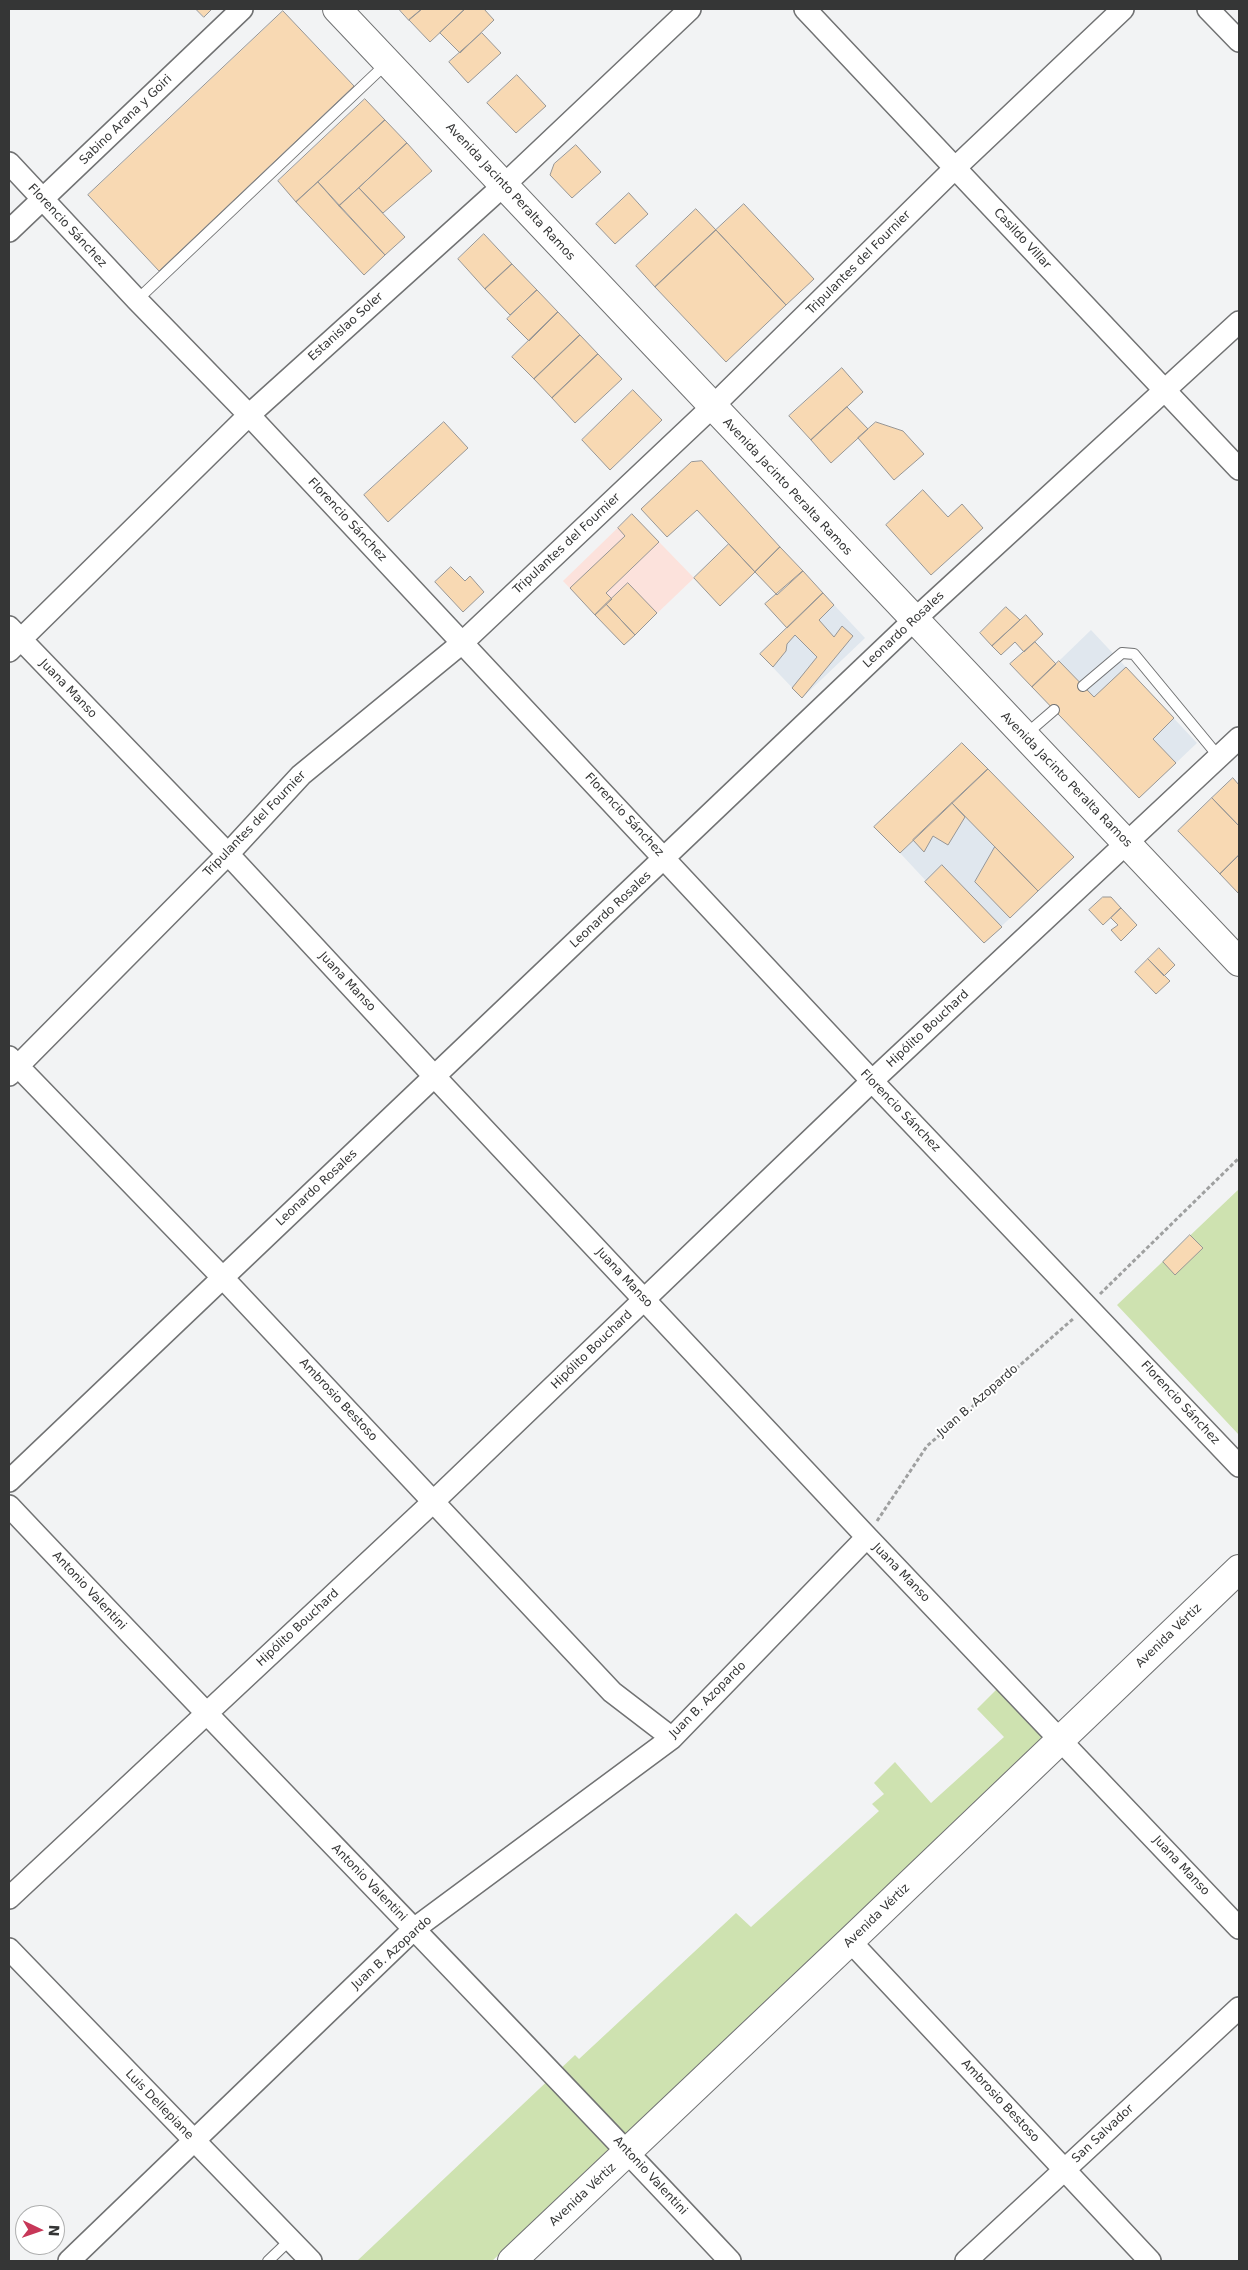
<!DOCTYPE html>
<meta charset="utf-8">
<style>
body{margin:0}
#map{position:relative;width:1248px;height:2270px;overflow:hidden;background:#f2f3f4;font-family:"DejaVu Sans",sans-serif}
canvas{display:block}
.frame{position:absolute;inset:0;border:10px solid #353636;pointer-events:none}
.north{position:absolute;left:15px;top:2205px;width:50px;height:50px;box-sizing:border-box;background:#fff;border:1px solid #aeafaf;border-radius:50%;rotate:93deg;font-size:14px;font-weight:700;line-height:20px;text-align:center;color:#353636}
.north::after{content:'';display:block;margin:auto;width:18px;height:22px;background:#c73758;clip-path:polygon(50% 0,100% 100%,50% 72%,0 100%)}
</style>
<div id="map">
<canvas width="1248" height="2270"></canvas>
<div class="frame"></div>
<div class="north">N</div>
</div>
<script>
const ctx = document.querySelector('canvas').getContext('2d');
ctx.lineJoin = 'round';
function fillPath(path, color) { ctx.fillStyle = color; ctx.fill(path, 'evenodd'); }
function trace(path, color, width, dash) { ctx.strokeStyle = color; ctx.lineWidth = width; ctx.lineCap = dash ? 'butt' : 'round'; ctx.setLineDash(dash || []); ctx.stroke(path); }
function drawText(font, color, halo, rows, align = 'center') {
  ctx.font = font + ' "DejaVu Sans",sans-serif'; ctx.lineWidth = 4; ctx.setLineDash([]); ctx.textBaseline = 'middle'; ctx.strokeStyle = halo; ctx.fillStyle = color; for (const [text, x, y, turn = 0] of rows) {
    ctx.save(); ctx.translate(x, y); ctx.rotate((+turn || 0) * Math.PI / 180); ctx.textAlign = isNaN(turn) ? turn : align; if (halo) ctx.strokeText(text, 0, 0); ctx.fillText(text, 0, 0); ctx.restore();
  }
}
fillPath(new Path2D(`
 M823 593 865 638 802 698 760 654Z
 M1091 630 1197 743 1139 798 1032 687Z
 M988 769 1074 857 984 943 900 853Z`), '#e0e7ee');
fillPath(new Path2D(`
 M632 514 694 578 624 645 563 581Z`), '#fce2dc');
fillPath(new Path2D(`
 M1239 1189V1435L1117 1305Z
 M999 1687 1046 1738 492 2261H357L575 2055 579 2059 736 1913 751 1927 879 1811 872 1804 884 1794 874 1783 895 1762 931 1803 1004 1737 977 1709Z`), '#cee2b0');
const building = new Path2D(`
 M196 9H212L204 17Z
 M399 9H422L409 20Z
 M422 9H465L430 42 409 20Z
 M465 9H484L494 20 460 53 440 33Z
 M283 11 354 86 159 271 88 195Z
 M482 33 501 53 468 83 449 62Z
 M517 75 546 106 516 133 487 103Z
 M365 99 385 120 296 202 278 181Z
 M385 120 407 143 339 206 318 182Z
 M407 143 432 171 383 213 359 188Z
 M576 145 601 172 572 198 550 175 554 164Z
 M318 182 385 255 364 275 296 202Z
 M359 188 405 237 385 255 339 206Z
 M629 193 648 214 615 244 596 224Z
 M744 204 814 279 786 305 716 230Z
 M696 209 716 230 655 287 636 266Z
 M716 230 786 305 726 362 655 287Z
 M484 234 512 264 485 289 458 259Z
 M512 264 537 290 510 315 485 289Z
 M537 290 558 312 529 341 507 319Z
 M558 312 580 335 534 379 512 357Z
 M580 335 598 354 552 398 534 379Z
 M598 354 622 379 575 423 552 398Z
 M842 368 863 392 811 440 789 416Z
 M633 390 662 420 610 470 582 440Z
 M847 407 868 429 831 463 811 440Z
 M444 422 468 448 388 522 364 495Z
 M876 422 903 431 924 454 894 480 858 438Z
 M702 461 780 547 755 572 697 510 667 537 641 509 691 462Z
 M923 490 948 517 962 504 983 528 931 575 886 525Z
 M632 514 659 542 606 593 612 599 595 615 570 588 625 536 618 528Z
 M729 544 755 572 720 606 694 578Z
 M780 547 803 571 777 595 755 572Z
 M451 567 465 581 470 576 484 592 463 612 435 582Z
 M803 571 823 593 787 628 765 604Z
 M628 583 657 613 635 635 606 604Z
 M823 593 834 605 819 620 834 637 842 626 853 636 802 698 792 688 817 657 795 635 787 644 786 651 773 667 760 654Z
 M606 604 635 635 624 645 595 615Z
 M1006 607 1020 620 992 646 980 633Z
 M1026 615 1043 634 1024 652 1015 642 1001 655 992 646Z
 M1035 642 1056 664 1032 687 1010 664Z
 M1059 661 1094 697 1126 667 1174 718 1153 739 1176 763 1139 798 1032 687Z
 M962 743 988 769 900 853 874 827Z
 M988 769 1074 857 1038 891 952 803Z
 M1233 778 1239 785V826L1212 798Z
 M1212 798 1239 826V855L1220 874 1178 831Z
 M952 803 965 817 948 845 933 836 924 852 913 840Z
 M995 847 1038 891 1010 918 975 882Z
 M1239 855V894L1220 874Z
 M942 865 1002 927 984 943 925 882Z
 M1103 897H1111L1121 908 1103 925 1089 910Z
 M1121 908 1137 925 1121 941 1111 930 1118 925 1111 918Z
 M1159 948 1175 965 1164 976 1148 959Z
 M1148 959 1170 981 1156 994 1135 972Z
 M1190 1235 1203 1248 1175 1275 1163 1262Z`);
fillPath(building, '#f8d9b3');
trace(building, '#979695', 1);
const lane = new Path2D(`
 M137 300 387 63
 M1083 686 1122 653 1134 654 1219 757
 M1025 735 1054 710
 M268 2261 290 2240`);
const street = new Path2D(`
 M805 9 1239 469
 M1208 9 1239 41
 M9 163 137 300 249 415 872 1081 1239 1466
 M9 231 242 9
 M9 627 228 854 435 1077 867 1537 1239 1928
 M9 651 249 415 504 185 690 9
 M9 1057 223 1278 612 1692 672 1738
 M9 1075 228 854 301 775 462 643 712 407 955 168 1123 9
 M9 1481 914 620 1239 322
 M9 1506C248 1759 492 2007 730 2261
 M9 1898 434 1501 872 1081 1239 738
 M850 1941 1150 2261
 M9 1949 311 2261
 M69 2261 414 1929 672 1738 867 1537
 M966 2261 1239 2008`);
const secondary = new Path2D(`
 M337 9 1239 962
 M512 2261 850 1941 1239 1569`);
trace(lane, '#717273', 12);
trace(street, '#717273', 24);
trace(secondary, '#717273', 30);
trace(new Path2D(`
 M1100 1294 1239 1158
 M877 1521 927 1446 1073 1319`), '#9fa0a0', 3, [4, 2.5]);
trace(lane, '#fff', 10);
trace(street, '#fff', 21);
trace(secondary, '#fff', 28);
drawText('12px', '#353636', '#fff', [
 ["Sabino Arana y Goiri",126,120,-44],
 ["Avenida Jacinto Peralta Ramos",510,192,47],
 ["Florencio Sánchez",67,226,47],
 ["Casildo Villar",1022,239,47],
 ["Tripulantes del Fournier",859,263,-45],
 ["Estanislao Soler",346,327,-42],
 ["Avenida Jacinto Peralta Ramos",787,487,47],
 ["Florencio Sánchez",347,520,47],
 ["Tripulantes del Fournier",567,544,-43],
 ["Leonardo Rosales",904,630,-43],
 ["Juana Manso",68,689,46],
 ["Avenida Jacinto Peralta Ramos",1066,780,46],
 ["Florencio Sánchez",624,815,47],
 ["Tripulantes del Fournier",255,824,-46],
 ["Leonardo Rosales",611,910,-43],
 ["Juana Manso",347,982,47],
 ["Hipólito Bouchard",928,1029,-43],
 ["Florencio Sánchez",900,1111,46],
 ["Leonardo Rosales",317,1188,-43],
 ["Juana Manso",624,1278,47],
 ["Hipólito Bouchard",592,1350,-44],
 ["Ambrosio Bestoso",338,1400,47],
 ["Juan B. Azopardo",978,1401,-41],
 ["Florencio Sánchez",1180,1403,47],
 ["Juana Manso",901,1573,46],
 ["Antonio Valentini",89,1591,47],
 ["Hipólito Bouchard",298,1628,-43],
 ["Avenida Vértiz",1169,1636,-44],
 ["Juan B. Azopardo",708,1700,-45],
 ["Juana Manso",1181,1866,47],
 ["Antonio Valentini",369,1883,46],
 ["Avenida Vértiz",877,1916,-44],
 ["Juan B. Azopardo",392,1953,-42],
 ["Ambrosio Bestoso",1000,2101,47],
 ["Luis Dellepiane",159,2105,46],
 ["San Salvador",1103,2134,-43],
 ["Antonio Valentini",650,2176,47],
 ["Avenida Vértiz",583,2195,-43]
]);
</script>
